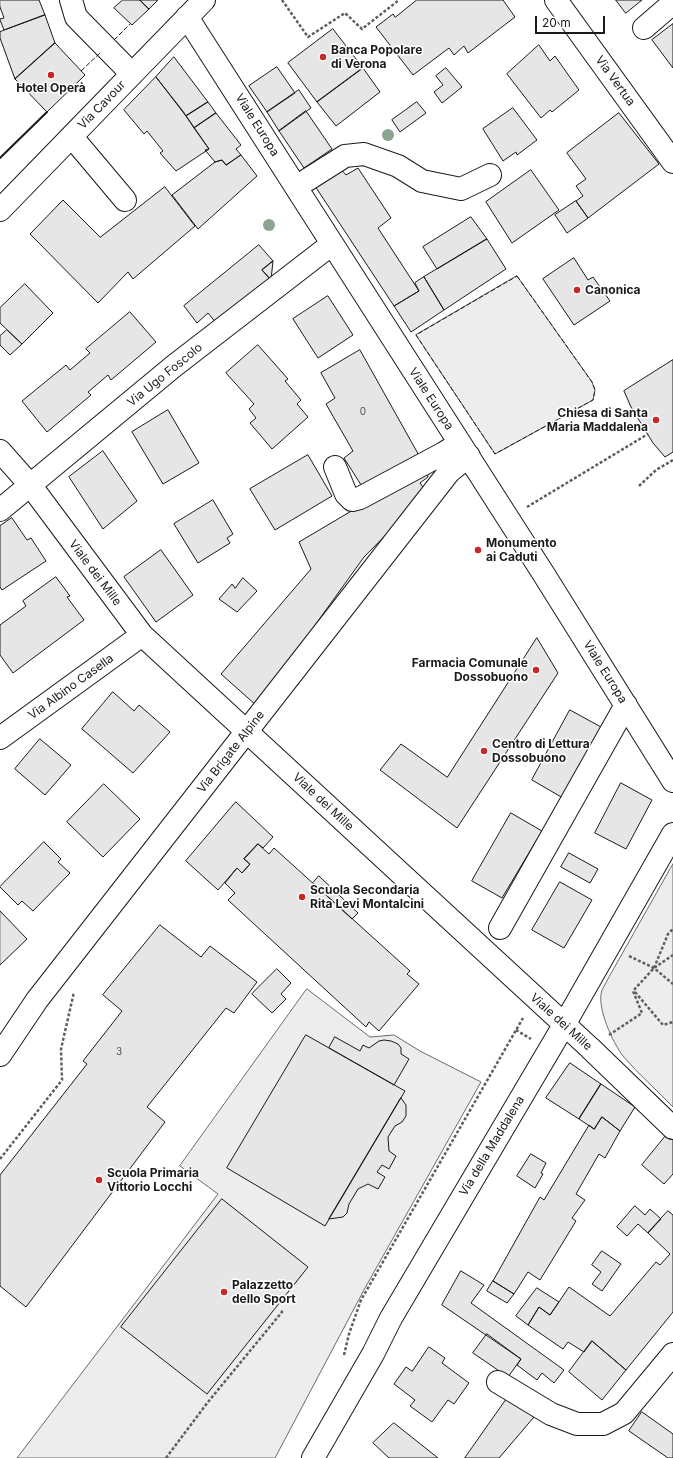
<!DOCTYPE html>
<meta charset="utf-8">
<style>
body{margin:0}
#map{position:relative;width:673px;height:1458px;overflow:hidden;background:#fff;font-family:Inter,sans-serif}
canvas{display:block}
.scale{position:absolute;left:535px;top:16px;width:70px;height:18px;box-sizing:border-box;border:2px solid #1a1a1a;border-top:0;padding-left:5px;font-size:12px;line-height:14px;white-space:nowrap;color:#1a1a1a;-webkit-text-stroke:3px #fff;paint-order:stroke}
</style>
<div id="map">
<canvas width="673" height="1458"></canvas>
<div class="scale">20 m</div>
</div>
<script>
const ctx = document.querySelector('canvas').getContext('2d');
ctx.lineJoin = 'round';
function fillPath(path, color) { ctx.fillStyle = color; ctx.fill(path, 'evenodd'); }
function trace(path, color, width, dash) { ctx.strokeStyle = color; ctx.lineWidth = width; ctx.lineCap = dash ? 'butt' : 'round'; ctx.setLineDash(dash || []); ctx.stroke(path); }
function drawText(font, color, halo, rows, align = 'center') {
  ctx.font = font + ' Inter,sans-serif'; ctx.lineWidth = 3; ctx.setLineDash([]); ctx.textBaseline = 'middle'; ctx.strokeStyle = halo; ctx.fillStyle = color; for (const [text, x, y, turn = 0] of rows) {
    ctx.save(); ctx.translate(x, y); ctx.rotate((+turn || 0) * Math.PI / 180); ctx.textAlign = isNaN(turn) ? turn : align; if (halo) ctx.strokeText(text, 0, 0); ctx.fillText(text, 0, 0); ctx.restore();
  }
}
const green = new Path2D(`
 M517 276 592 382 595 390 593 400 495 454 416 335Z
 M673 864V1107C657 1090 638 1074 623 1056 613 1043 596 1007 602 990 604 986 607 981 609 977Z
 M307 989 370 1037 394 1035 420 1051 481 1082 365 1288 275 1458H17L218 1194 180 1166Z`);
fillPath(green, '#ededed');
trace(green, '#6a6a6a', 1);
const building = new Path2D(`
 M0 0H39L45 15 4 30 0 20V19L4 18 0 7Z
 M123 0H140L149 9 132 25 114 8Z
 M140 0H158L149 9Z
 M417 0H503L515 17 468 53 464 46 454 55 449 48 413 75 376 27 393 14 395 17Z
 M616 0H642L626 13Z
 M45 15 55 43 15 79 0 38V32Z
 M673 24V68L652 40Z
 M333 29 363 68 317 102 288 63Z
 M55 43 85 75 47 112 15 79Z
 M539 45 550 61 555 56 579 90 552 112 550 110 541 118 507 74Z
 M174 57 208 102 186 116 156 77Z
 M277 67 295 93 267 112 249 86Z
 M363 68 380 92 336 126 317 102Z
 M446 68 462 87 442 103 434 92 443 85 436 76Z
 M156 77 182 110 209 149 176 171 160 153 163 151 147 131 144 134 124 110Z
 M299 90 311 108 279 131 267 112Z
 M208 102 216 113 194 128 186 116Z
 M417 102 426 113 400 132 392 120Z
 M513 108 537 140 517 155 516 152 503 161 483 129Z
 M306 111 332 149 304 168 279 131Z
 M216 113 241 145 236 149 241 155 226 165 222 160 215 162 205 150 209 149 194 128Z
 M619 113 659 164 588 218 576 201 583 196 576 186 586 179 567 153Z
 M241 155 257 176 198 229 172 195 215 162 222 160 226 165Z
 M338 166 346 175 358 168 391 218 378 228 419 291 394 306 313 183Z
 M531 170 559 210 512 243 486 202Z
 M165 187 195 226 133 279 128 272 98 303 30 234 63 200 100 237Z
 M576 201 588 218 567 233 555 215Z
 M471 217 487 239 437 269 423 247Z
 M487 239 506 269 444 310 424 277Z
 M259 245 273 261 262 270 271 280 217 324 208 313 197 323 184 306Z
 M574 258 588 280 593 277 610 301 574 325 543 279Z
 M273 261 271 280 262 270Z
 M424 277 444 310 411 332 394 306 419 291 415 283Z
 M25 284 53 313 22 344 0 323V308Z
 M328 296 353 335 318 358 293 319Z
 M130 312 156 342 111 380 108 375 88 392 91 395 47 432 22 401 66 365 70 370 90 353 86 349Z
 M7 330 22 344 10 355 0 345V336Z
 M258 345 288 379 285 381 301 400 297 404 308 417 272 449 250 423 256 418 249 409 254 404 226 373Z
 M360 350 421 459 363 488 344 458 353 451 326 404 335 398 321 373Z
 M673 360V452L665 457 653 443 631 407 624 391Z
 M168 410 199 463 163 484 132 432Z
 M103 451 137 501 103 529 69 477Z
 M308 455 332 496 275 530 250 489Z
 M427 471 428 477 420 483 427 493 364 557 257 706 221 674 311 569 299 542 370 500Z
 M213 500 233 534 227 538 230 543 198 563 174 524Z
 M12 518 27 540 31 538 46 561 2 590 0 587V526Z
 M161 550 193 595 156 622 124 577Z
 M56 577 70 596 67 597 84 620 13 673 0 655V625L26 606 23 601Z
 M243 578 257 591 237 612 219 599 232 584 235 588Z
 M537 638 558 673 457 828 380 770 401 744 447 777Z
 M113 692 134 711 139 705 170 732 133 773 82 729Z
 M570 710 601 727 563 798 532 780Z
 M40 739 71 765 45 795 15 769Z
 M621 783 652 800 626 849 595 833Z
 M104 784 140 819 103 857 67 822Z
 M236 802 273 837 263 848 258 844 244 859 250 864 242 873 237 868 218 890 186 861Z
 M511 813 542 831 502 898 472 881Z
 M44 842 61 859 58 862 70 873 33 911 22 901 18 905 0 887Z
 M258 844 269 854 274 848 410 971 407 974 419 984 379 1031 369 1022 366 1027 228 900 235 893 225 883 237 868 242 873 250 864 244 859Z
 M569 853 598 869 590 883 561 867Z
 M319 876 358 913 352 919 313 883Z
 M560 882 592 900 564 948 532 930Z
 M0 911 27 939 0 965Z
 M160 925 201 957 210 946 257 982 234 1013 226 1008 147 1107 165 1122 26 1307 0 1286V1175L87 1064 83 1061 122 1011 103 995Z
 M277 969 291 983 281 994 286 999 272 1013 252 994Z
 M306 1035 405 1091 325 1226 227 1168Z
 M335 1037 360 1051 363 1045 369 1048 379 1041 384 1040 391 1041 398 1044 401 1048V1054L409 1059 394 1085 329 1048Z
 M570 1063 601 1084 579 1119 546 1098Z
 M601 1084 635 1107 620 1131 602 1117 594 1129 579 1119Z
 M401 1098 406 1105V1116L402 1122 395 1126 388 1137 389 1151 396 1156 389 1169 382 1165 377 1172 385 1177 378 1189 368 1184 358 1189 349 1204 347 1213 343 1217 329 1219Z
 M602 1117 620 1131 605 1158 599 1154 576 1194 585 1200 572 1218 576 1221 540 1280 528 1272 514 1294 493 1281 540 1197 544 1200 589 1125 594 1129Z
 M669 1132 673 1135V1174L664 1184 642 1165Z
 M531 1154 546 1163 541 1173 543 1174 535 1188 517 1176Z
 M222 1199 308 1267 207 1394 121 1327Z
 M635 1206 645 1215 650 1209 661 1219 648 1233 638 1224 627 1236 617 1227Z
 M668 1211 673 1215V1312L626 1370 592 1341 584 1352 568 1342 563 1349 528 1325 539 1307 550 1315 569 1287 610 1316 656 1262 660 1265 670 1254 648 1233Z
 M602 1251 621 1264 602 1291 592 1284 601 1272 592 1265Z
 M461 1271 484 1285 471 1303 564 1370 554 1383 542 1373 537 1380 517 1365 521 1359 442 1305Z
 M493 1281 514 1294 507 1303 487 1291Z
 M537 1288 559 1302 550 1315 539 1307 528 1325 516 1316Z
 M487 1334 521 1359 508 1377 473 1353Z
 M592 1341 626 1370 602 1400 569 1372Z
 M429 1347 445 1358 442 1363 469 1383 454 1404 448 1400 432 1422 410 1406 415 1400 394 1384 406 1367 412 1371Z
 M508 1397 534 1417 499 1458H465Z
 M642 1412 673 1434V1458H668L629 1431Z
 M394 1423 438 1458H389L373 1443Z`);
fillPath(building, '#e6e6e6');
trace(building, '#1a1a1a', 1);
const minor = new Path2D(`
 M71 0 76 17 132 74
 M556 0 673 162
 M187 17 543 573 673 781
 M644 28 673 3
 M72 137 125 200
 M307 180 345 156 364 154 398 166 422 181 461 189 490 175
 M0 451 31 486 142 635 590 1048 673 1128
 M335 467 346 494 352 500 360 498 444 453 460 443
 M0 510 174 366 332 244
 M0 738 142 635
 M500 928 626 705
 M0 1055 37 1000 449 472 469 456
 M498 1382 551 1414 577 1424H603L624 1413 673 1354
 M313 1458 373 1354 391 1318 564 1025 673 834`);
const major = new Path2D(`
 M0 210 204 0`);
trace(minor, '#1a1a1a', 24);
trace(major, '#1a1a1a', 24);
trace(new Path2D(`
 M282 0 308 37 345 13 362 29 399 0
 M639 486 656 470 673 460
 M527 507 648 434
 M629 956 654 968 673 984
 M654 968 668 934 673 929
 M635 992 663 1025 673 1022
 M516 1030 531 1039
 M609 1035 642 1013 633 991 654 968 673 955
 M0 1159 62 1080 61 1049 74 992
 M344 1355 349 1334 361 1300 523 1018
 M166 1458 208 1402 282 1312 281 1311`), '#5f5f5f', 2.5, [3, 2]);
trace(minor, '#fff', 22);
trace(major, '#fff', 22);
trace(new Path2D(`
 M114 40 130 24
 M81 71 100 53
 M517 276 592 382 595 390 593 400 495 454 416 335Z`), '#1a1a1a', 1, [5, 2]);
trace(new Path2D(`
 M0 158 47 112`), '#1a1a1a', 2);
ctx.fillStyle = '#8aa48f';
for (const [x, y] of [
 [388,135],
 [269,225]
]) { ctx.beginPath(); ctx.arc(x, y, 6, 0, 2 * Math.PI); ctx.fill(); }
for (const [x, y, r, color] of [
 [323,57,4,"#c62828"],
 [51,75,4,"#c62828"],
 [577,290,4,"#c62828"],
 [656,420,4,"#c62828"],
 [478,550,4,"#c62828"],
 [536,670,4,"#c62828"],
 [484,751,4,"#c62828"],
 [302,897,4,"#c62828"],
 [99,1180,4,"#c62828"],
 [224,1292,4,"#c62828"]
]) { const dot = new Path2D(); dot.arc(x, y, r, 0, 2 * Math.PI); ctx.fillStyle = color; ctx.fill(dot); trace(dot, '#fff', 1.5); }
drawText('10px', '#4d4d4d', null, [
 ["0",363,412],
 ["3",119,1052]
]);
drawText('bold 12px', '#1a1a1a', '#fff', [
 ["Banca Popolare",331,50],
 ["di Verona",331,64],
 ["Hotel Operà",51,88,"center"],
 ["Canonica",585,290],
 ["Chiesa di Santa",648,413,"right"],
 ["Maria Maddalena",648,427,"right"],
 ["Monumento",486,543],
 ["ai Caduti",486,557],
 ["Farmacia Comunale",528,663,"right"],
 ["Dossobuono",528,677,"right"],
 ["Centro di Lettura",492,744],
 ["Dossobuono",492,758],
 ["Scuola Secondaria",310,890],
 ["Rita Levi Montalcini",310,904],
 ["Scuola Primaria",107,1173],
 ["Vittorio Locchi",107,1187],
 ["Palazzetto",232,1285],
 ["dello Sport",232,1299]
], 'left');
drawText('12px', '#1a1a1a', '#fff', [
 ["Via Vertua",615,81,54],
 ["Via Cavour",102,105,-46],
 ["Viale Europa",257,125,58],
 ["Via Ugo Foscolo",165,375,-39],
 ["Viale Europa",431,399,57],
 ["Viale dei Mille",95,573,53],
 ["Viale Europa",605,672,58],
 ["Via Albino Casella",71,687,-36],
 ["Via Brigate Alpine",231,752,-52],
 ["Viale dei Mille",323,802,43],
 ["Viale dei Mille",561,1022,42],
 ["Via della Maddalena",492,1146,-59]
]);
</script>
